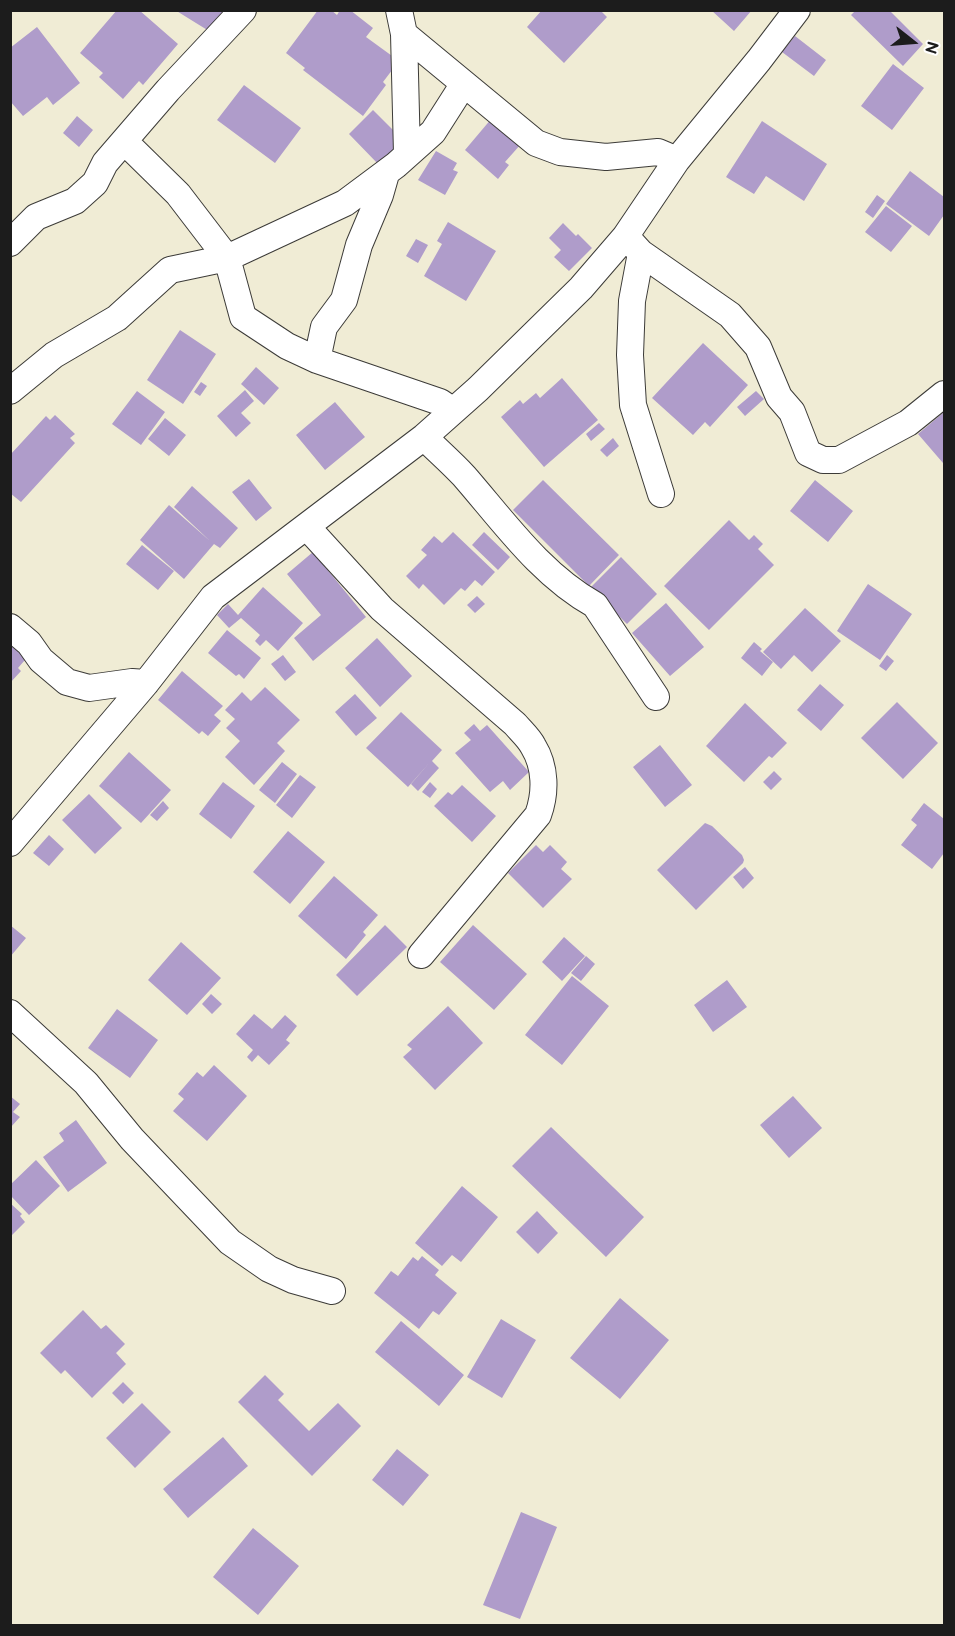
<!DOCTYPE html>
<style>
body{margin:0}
#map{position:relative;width:955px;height:1636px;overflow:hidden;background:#f0ecd5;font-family:"Balsamiq Sans",sans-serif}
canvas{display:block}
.frame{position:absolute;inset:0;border:12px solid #1c1c1c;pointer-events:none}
.north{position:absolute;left:883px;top:12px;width:60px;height:60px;-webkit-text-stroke:4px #fff;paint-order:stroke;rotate:107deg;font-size:16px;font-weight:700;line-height:24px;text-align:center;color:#1c1c1c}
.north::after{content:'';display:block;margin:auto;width:21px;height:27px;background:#1c1c1c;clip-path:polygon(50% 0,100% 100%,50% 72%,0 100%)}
</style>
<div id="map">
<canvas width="955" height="1636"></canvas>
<div class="frame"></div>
<div class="north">N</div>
</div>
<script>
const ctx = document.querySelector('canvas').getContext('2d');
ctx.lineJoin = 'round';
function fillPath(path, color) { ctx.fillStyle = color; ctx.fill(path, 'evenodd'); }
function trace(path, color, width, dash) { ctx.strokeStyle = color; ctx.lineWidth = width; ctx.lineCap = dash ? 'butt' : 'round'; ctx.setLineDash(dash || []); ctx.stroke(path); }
fillPath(new Path2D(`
 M117 10H139L178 44 143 85 139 81 123 99 99 77 103 73 80 53Z
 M175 10H233L217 36Z
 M318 10H331L337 15 340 10H350L373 28 366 37 399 61 383 82 386 85 363 116 303 70 305 68 286 53Z
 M542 10H600L607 17 564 63 527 27Z
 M711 10H752L734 31Z
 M856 10H889L923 44 903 66 851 15Z
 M37 27 80 83 53 105 47 97 23 116 10 101V48Z
 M795 36 826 60 814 76 782 52Z
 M893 64 924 88 892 130 861 106Z
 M244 85 301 128 275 163 217 120Z
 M373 110 403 140 379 165 349 134Z
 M77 116 93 130 79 147 63 133Z
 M492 118 521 144 505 162 509 165 498 179 465 150Z
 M762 121 827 164 804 201 766 176 754 194 726 177Z
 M436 151 457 163 453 170 458 172 445 195 418 180Z
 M910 171 944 197V215L929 236 886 204Z
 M877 195 885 201 873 218 865 212Z
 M886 206 912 226 891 252 865 232Z
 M448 222 496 251 466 301 424 276 442 244 437 241Z
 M563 223 576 236 578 234 592 248 569 271 554 257 561 250 549 238Z
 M416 239 428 245 418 263 406 256Z
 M180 330 216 354 183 404 147 380Z
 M703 343 748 385 710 427 705 422 693 435 652 398Z
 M256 367 279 388 264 405 241 384Z
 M562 378 598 420 544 467 501 417 520 400 523 404 536 393 540 398Z
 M201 382 207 386 200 396 194 392Z
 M245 390 254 401 241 413 251 423 236 437 217 416Z
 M137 391 165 412 141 445 112 424Z
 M756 391 764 399 745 416 737 407Z
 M335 402 365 437 325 470 296 435Z
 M944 412V462L943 463 918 434Z
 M55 415 75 434 70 438 75 443 21 502 10 493V455L46 416 50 420Z
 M165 418 186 435 169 456 148 439Z
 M599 423 605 429 591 441 586 434Z
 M613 438 619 446 607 457 600 450Z
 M249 479 272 508 256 521 232 492Z
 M543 480 619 555 589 586 513 510Z
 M815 480 853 511 828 542 790 511Z
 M192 486 238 528 220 548 214 544 184 579 140 540 169 505 210 541 174 507Z
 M729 520 749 540 754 535 763 544 758 549 774 565 709 630 664 586Z
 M453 532 495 572 482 586 475 580 465 591 461 588 444 605 423 584 419 589 406 576 427 555 421 550 434 536 442 543Z
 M484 532 510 557 498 570 472 545Z
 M142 545 174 571 158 590 126 564Z
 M313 552 366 617 313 661 294 638 321 615 287 574Z
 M621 557 657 594 627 624 590 588Z
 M868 584 912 614 880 660 837 631Z
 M263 587 303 623 278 651 266 640 260 646 255 641 260 635 241 618 229 628 217 615 228 604 238 615Z
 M477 596 485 604 475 613 467 605Z
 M666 603 704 647 670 676 632 633Z
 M805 608 841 641 812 672 794 655 781 669 763 652Z
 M227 630 261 658 244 679 239 674 236 676 208 653Z
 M10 635 31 653 18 668 21 671 10 683Z
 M377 638 412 676 380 707 345 668Z
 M754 642 762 649 760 651 773 662 762 676 741 658Z
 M283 655 296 672 285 681 271 664Z
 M887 655 894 661 886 671 879 666Z
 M182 671 223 706 214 715 221 721 208 736 202 731 199 734 158 700Z
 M820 684 844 705 821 731 797 710Z
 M265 687 300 720 277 743 285 751 254 785 225 757 240 741 226 728 235 719 225 710 242 692 251 701Z
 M355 694 377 718 356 736 335 712Z
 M897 702 938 743 903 779 861 738Z
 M745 703 787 743 772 758 769 756 744 782 706 746Z
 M401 712 442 750 432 761 439 768 418 791 411 784 430 762 408 787 366 748Z
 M474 724 480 731 487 725 529 772 510 790 503 781 490 792 455 753 471 740 464 733Z
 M660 745 692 785 665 807 633 767Z
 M129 752 171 790 141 823 99 786Z
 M282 762 297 774 275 803 259 790Z
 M774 771 782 779 771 790 763 782Z
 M300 775 316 787 292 818 276 805Z
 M223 782 255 806 231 839 199 814Z
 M430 782 437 789 430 798 422 792Z
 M462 785 496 816 472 842 434 806 448 792 452 795Z
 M89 794 122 828 95 854 62 820Z
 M163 801 169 808 157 821 150 815Z
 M924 803 944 819V853L932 869 901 845 917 825 911 820Z
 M705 823 712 826 742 855 744 860 743 863 696 910 657 870Z
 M288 831 325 862 290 904 253 872Z
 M49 835 64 849 49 866 33 853Z
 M536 845 543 852 550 845 567 862 561 869 572 879 543 908 508 873Z
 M745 867 754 878 743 889 733 877Z
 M334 876 378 915 363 932 366 935 346 959 298 916Z
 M10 925 26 938 10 957Z
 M385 925 407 947 357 996 336 975Z
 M473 925 527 974 494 1010 440 962Z
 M564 937 585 956 562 981 542 962Z
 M181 942 221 978 187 1015 148 980Z
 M586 956 595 964 581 981 571 973Z
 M572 976 609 1006 562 1065 525 1035Z
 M727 980 747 1007 713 1032 694 1005Z
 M211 994 222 1004 212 1014 202 1004Z
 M448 1006 483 1043 435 1090 403 1057 412 1049 407 1045Z
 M117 1009 158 1040 130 1078 88 1048Z
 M254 1014 272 1029 285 1015 297 1026 286 1040 290 1043 269 1065 258 1055 252 1062 247 1057 253 1050 236 1034Z
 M214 1065 247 1096 207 1141 173 1111 184 1099 178 1094 197 1072 203 1077Z
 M10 1096 20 1104 13 1112 20 1117 10 1128Z
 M793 1096 822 1128 789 1158 760 1125Z
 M76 1120 107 1163 68 1192 43 1157 64 1141 59 1133Z
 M551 1127 644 1217 606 1257 512 1166Z
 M36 1160 60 1186 29 1215 10 1195V1185Z
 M462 1186 498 1217 461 1262 452 1255 442 1266 415 1243Z
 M10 1203 22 1214 20 1216 25 1222 10 1237Z
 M537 1211 558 1233 538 1254 516 1232Z
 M422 1256 439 1270 435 1275 457 1293 439 1315 433 1311 419 1329 374 1293 391 1271 398 1276 413 1257 418 1261Z
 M620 1298 669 1340 620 1399 570 1358Z
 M83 1310 101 1329 106 1325 125 1344 116 1353 126 1364 92 1398 65 1370 61 1374 40 1353Z
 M501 1319 536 1340 502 1398 467 1377Z
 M401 1321 464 1375 439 1406 375 1352Z
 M265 1375 284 1394 278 1400 309 1431 338 1403 361 1426 312 1476 238 1402Z
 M123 1382 134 1393 123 1404 112 1393Z
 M142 1403 171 1432 135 1468 106 1438Z
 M223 1437 248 1466 188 1518 163 1489Z
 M397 1449 429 1475 403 1506 372 1480Z
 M521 1512 557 1527 520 1619 483 1605Z
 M253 1528 299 1566 258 1615 213 1577Z`), '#af9cca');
const street = new Path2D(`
 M399 10 404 34 536 143 560 152 606 157 658 152 677 160
 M404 34 407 154
 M124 141 178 194 227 258 243 317 287 346 317 360 440 402 452 410
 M630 241 641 253 632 301 630 355 633 405 661 494
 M10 243 36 217 75 201 95 183 105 163 168 90 243 10
 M641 253 730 315 758 347 779 397 792 412 808 453 823 460H839L908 423 944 394
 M317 360 324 327 344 300 359 245 380 195 386 174
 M10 391 54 355 117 318 170 270 227 258 345 203 396 165 433 132 463 85
 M424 437C437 450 451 462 464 476 504 522 541 575 595 605L656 697
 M307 527 382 609 515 724C521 731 529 738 533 746 546 767 546 793 538 815L421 955
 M10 627 29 643 41 660 67 682 89 688 132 682 146 683
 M10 843 146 683 213 597 424 437 478 389 581 288 625 237 677 160 759 60 797 10
 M10 1013 86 1083 132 1139 230 1242 269 1269 293 1280 332 1291`);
trace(street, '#3c3b38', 28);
trace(street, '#fff', 26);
</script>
